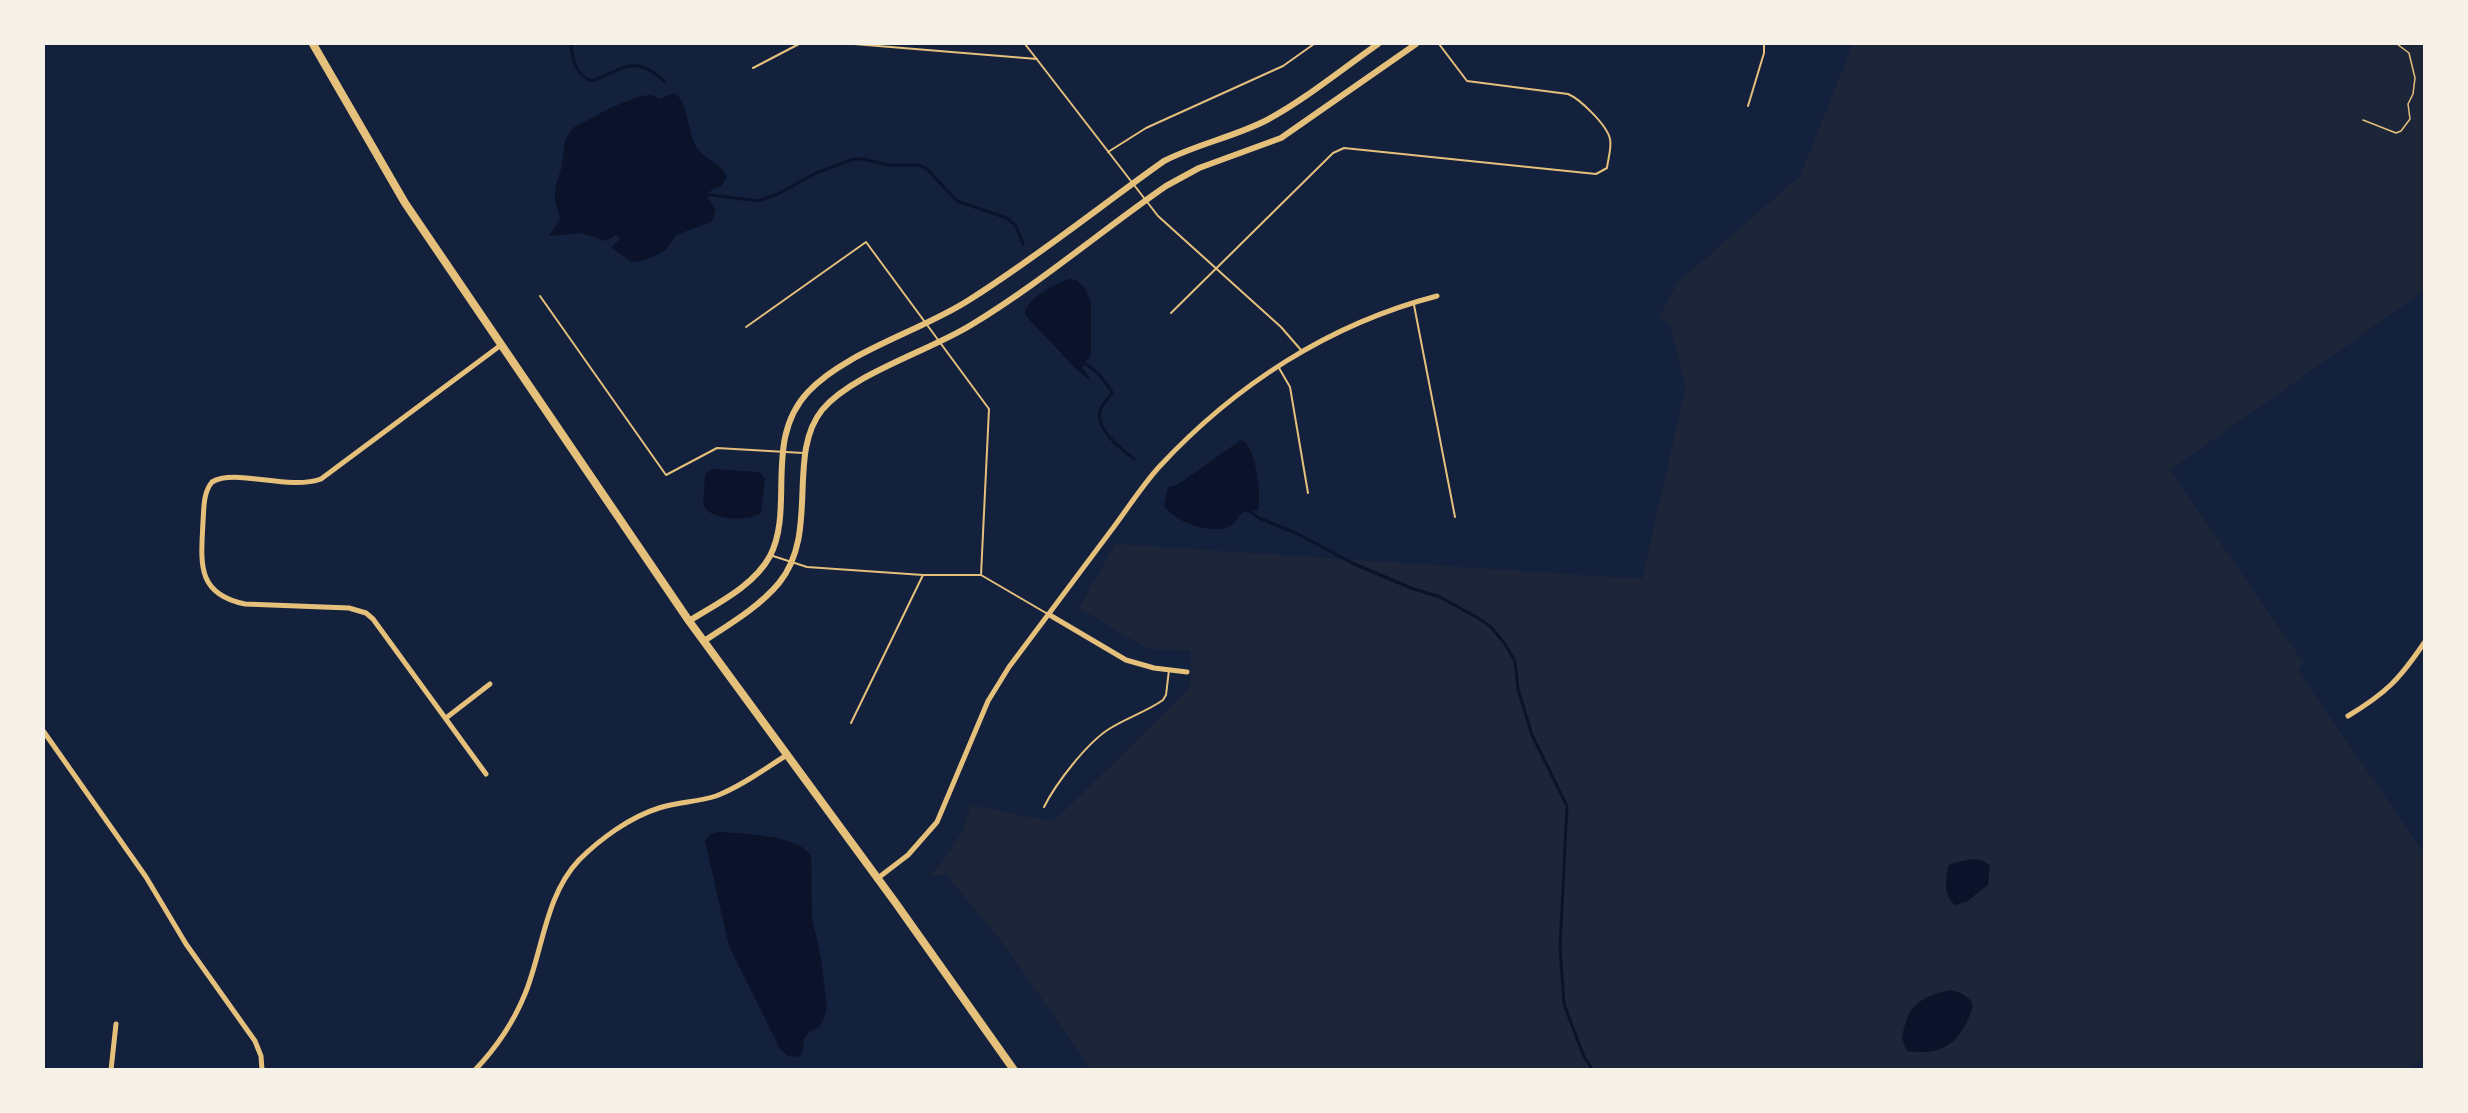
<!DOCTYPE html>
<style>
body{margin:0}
#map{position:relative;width:2468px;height:1113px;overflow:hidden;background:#14213d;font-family:Cabin,sans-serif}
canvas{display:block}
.frame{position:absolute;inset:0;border:45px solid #f6f1e7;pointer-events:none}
</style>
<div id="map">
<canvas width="2468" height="1113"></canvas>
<div class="frame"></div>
</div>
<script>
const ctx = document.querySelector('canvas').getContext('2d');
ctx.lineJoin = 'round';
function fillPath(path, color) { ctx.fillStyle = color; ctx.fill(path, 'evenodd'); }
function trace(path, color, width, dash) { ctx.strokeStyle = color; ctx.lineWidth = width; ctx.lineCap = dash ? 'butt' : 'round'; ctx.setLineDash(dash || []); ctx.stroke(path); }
fillPath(new Path2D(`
 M1851 44H2424V291L2170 470 2303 662 2298 671 2424 853V1059L2409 1069H1091L1008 950 947 875H930C951 855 963 833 971 805L1053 822 1190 688 1191 650 1148 649 1079 608 1115 544 1642 579 1686 386 1670 324 1659 317 1678 282 1800 176 1852 46Z`), '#1d2539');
fillPath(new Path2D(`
 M674 93C689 100 687 133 697 148 705 160 721 162 727 177L721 186 707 193V196L716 210 711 222 676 235 666 250 655 256 642 261 631 262 611 247 620 239 616 235 606 241 581 233 549 236 560 219 555 201V188L562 166 565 140 573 128 612 107 641 96 651 95 660 99Z
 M1069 279 1076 280 1084 287 1091 301V355L1082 367 1089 377V380L1077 370 1026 316 1025 311C1032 295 1054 285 1069 279Z
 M1241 440C1256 445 1262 496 1258 510 1253 511 1249 510 1244 512 1237 517 1235 525 1226 528 1207 533 1175 522 1164 506L1168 487 1177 485Z
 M712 469 760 472 765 479 761 513C747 522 711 521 703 505L705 474Z
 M719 832C744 834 794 834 811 855L812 918 821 958 827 1007 825 1016 819 1027 809 1032 804 1039 802 1054 797 1057 788 1056 780 1049 729 946 705 841 710 834Z
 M1973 859 1981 860 1990 865 1988 885 1966 902 1955 905C1943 895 1946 880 1948 866L1953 863Z
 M1951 990C1961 993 1969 995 1973 1006 1962 1041 1944 1057 1907 1051L1902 1039C1907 1006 1918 997 1951 990Z`), '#0b132b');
trace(new Path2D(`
 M571 44C573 60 575 75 592 81 623 69 635 54 664 81
 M703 194 758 201 778 194 816 173 854 159H864L887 165H919L927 169 957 201 1007 218 1016 226 1023 244
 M1083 362 1098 373 1112 392C1110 398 1104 402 1101 408 1093 428 1121 449 1134 459
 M1248 510 1259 518 1298 534 1352 563 1411 588 1440 597 1478 618 1491 627 1505 644 1515 661 1518 689 1532 735 1567 806 1560 947 1564 1004 1584 1057 1593 1070`), '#0b132b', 3);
trace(new Path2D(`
 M2363 120 2396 133 2401 131 2410 119 2408 104 2413 94 2415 78 2409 53 2397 44`), '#e5c07b', 1.5);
trace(new Path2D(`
 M854 44 1037 59
 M1025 44 1158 216 1281 327 1301 350
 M753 68 799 44
 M1748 106 1764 53V44
 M1108 152 1146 128 1283 66 1314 44
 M540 296 666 475 717 448 803 453
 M1414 305 1455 517
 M1171 313 1333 153 1344 148 1596 174 1607 168C1608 159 1612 147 1610 139 1607 125 1580 99 1568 94L1467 81 1439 44
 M746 327 866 242 989 409 981 575
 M1279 368 1290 387 1308 493
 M773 556 807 567 923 575H981L1046 613
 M851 723 923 575
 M1044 807C1056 783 1087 743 1109 729 1126 718 1146 712 1163 700L1166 695 1169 670`), '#e5c07b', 2);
trace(new Path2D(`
 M1048 614 1126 660 1154 668 1187 672
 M2348 716C2386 693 2399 680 2424 643
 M446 718 490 684
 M44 732 146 877 186 944 255 1041 261 1056 262 1070
 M486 774 373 619 366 613 349 608 245 604C196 594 201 563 203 522 204 508 203 493 212 482 235 468 288 491 321 479L501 345
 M878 878 908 855 937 822 988 701 1009 667C1043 622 1076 577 1110 532 1126 511 1141 487 1159 467 1235 385 1329 324 1437 296
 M111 1070 116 1024
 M475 1070C496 1048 514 1021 525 994 543 950 545 896 579 860 600 839 630 817 659 808 677 802 698 802 716 796 742 786 764 769 787 755`), '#e5c07b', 5);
trace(new Path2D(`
 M689 621C716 604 754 586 770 556 795 507 763 440 808 392 845 352 921 331 969 300 1036 258 1099 207 1164 161 1197 144 1234 137 1267 120 1306 99 1342 69 1378 44
 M704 641C730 624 759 607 779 583 820 533 786 455 822 410 852 374 929 351 971 325 1039 284 1101 231 1166 186L1199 168 1281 138 1416 44`), '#e5c07b', 6);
trace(new Path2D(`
 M313 44 405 203 689 621 895 902 1014 1070`), '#e5c07b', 8);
</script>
